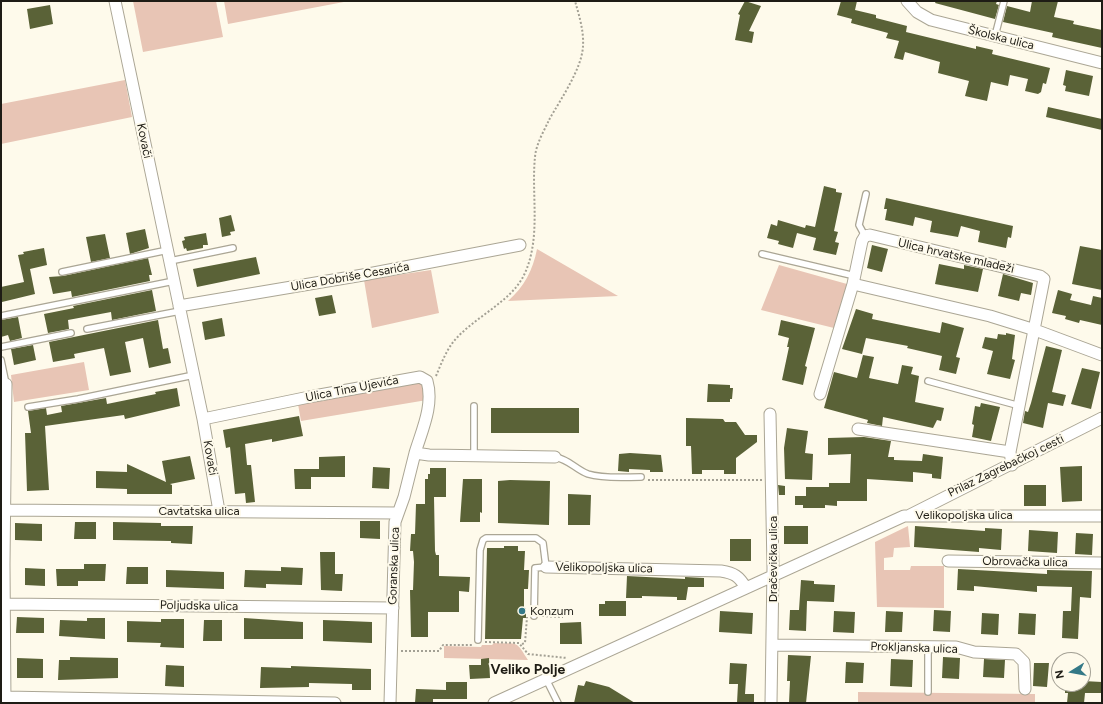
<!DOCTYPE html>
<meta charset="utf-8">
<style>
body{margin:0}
#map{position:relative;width:1103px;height:704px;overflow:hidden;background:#fefaeb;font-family:Figtree,sans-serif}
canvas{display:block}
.frame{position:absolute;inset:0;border:2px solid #1e1c15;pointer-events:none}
.north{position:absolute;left:1051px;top:652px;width:40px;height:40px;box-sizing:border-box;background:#fefaeb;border:1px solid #a4a195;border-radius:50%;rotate:259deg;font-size:11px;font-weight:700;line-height:16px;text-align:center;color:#1e1c15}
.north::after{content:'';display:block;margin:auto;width:14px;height:18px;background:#347987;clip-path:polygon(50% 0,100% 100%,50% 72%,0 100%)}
</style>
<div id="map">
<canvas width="1103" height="704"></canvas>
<div class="frame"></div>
<div class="north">N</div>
</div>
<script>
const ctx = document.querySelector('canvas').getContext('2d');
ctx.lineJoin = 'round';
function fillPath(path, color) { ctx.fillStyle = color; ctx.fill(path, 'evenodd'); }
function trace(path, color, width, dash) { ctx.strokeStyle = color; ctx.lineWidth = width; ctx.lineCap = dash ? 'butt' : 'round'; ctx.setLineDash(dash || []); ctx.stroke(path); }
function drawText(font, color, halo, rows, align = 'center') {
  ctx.font = font + ' Figtree,sans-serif'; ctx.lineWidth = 4; ctx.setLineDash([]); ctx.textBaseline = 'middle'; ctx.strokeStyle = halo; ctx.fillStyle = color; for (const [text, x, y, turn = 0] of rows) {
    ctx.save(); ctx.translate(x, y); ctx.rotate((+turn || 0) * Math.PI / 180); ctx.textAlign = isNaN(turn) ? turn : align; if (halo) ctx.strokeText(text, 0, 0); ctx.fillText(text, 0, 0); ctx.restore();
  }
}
fillPath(new Path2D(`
 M133 1H216L223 37 143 52Z
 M224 1H349L228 24Z
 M125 80 132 117 1 144V104Z
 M537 249 618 296 508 301C524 287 533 270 537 249Z
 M779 265 847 284 834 328 761 310Z
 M431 270 439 313 372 328 364 280Z
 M84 362 89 390 14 402 11 375Z
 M412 382 422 384 427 389V400L301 421 298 404Z
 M908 526 910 547 894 548 893 557 884 558V570H910L911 566H944V608L877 607 875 542Z
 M494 643C518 644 515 639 528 660L444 658V646L481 647 482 645H492Z
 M858 692 1035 694V703H858Z`), '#e8c5b5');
fillPath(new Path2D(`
 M745 1 761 6 749 31 754 32 752 43 735 40 740 15 738 14Z
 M841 1H857L855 10 876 15V18L907 26 906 32 976 49V46L993 50 992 54 1050 68 1046 84 1043 83 1041 92 1038 94 1025 91 1028 79 1010 75 1008 86 991 82 987 101 965 96 969 81 938 73 940 62 905 52 903 60 894 58 899 41 886 38 888 33 851 23 852 19 837 15Z
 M936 1H997L996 4 999 5 995 19 935 3Z
 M1032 1H1058L1054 17 1074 21 1073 24 1102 30V48L1052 37 1053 33 1003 22 1007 6 1030 12Z
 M50 5 53 24 30 29 27 9Z
 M1066 70 1093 76 1089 96 1065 91 1066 86 1063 85Z
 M1048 107 1102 119V130L1046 117Z
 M824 186 836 189V192L842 193 834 231 838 232 835 242 839 243 836 255 813 250 816 238 797 233 793 248 778 244 779 241 767 238 771 224 777 226 778 220 805 228 806 225 815 227Z
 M886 198 1013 226 1011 238 1008 237 1006 248 978 242 980 231 961 226 958 237 930 232 932 221 915 217 913 226 885 220 887 209H884Z
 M231 215 235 231 230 232 231 235 222 237 219 218Z
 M145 229 149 248 130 254 126 233Z
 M206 233 208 245H203V248L187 251 186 248 184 249 182 241 185 240 184 237Z
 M105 234 110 258 91 262 86 237Z
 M872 245 888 249 882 272 867 268Z
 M1080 246 1102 250V290L1072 284Z
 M44 248 47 265 30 269 35 294 2 302 1 287 24 282 18 255 24 254 23 252Z
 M256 257 260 274 197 287 193 269Z
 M148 258 152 275H149L150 281 72 297 71 291 53 294 49 277 63 276Z
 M939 264 964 269V265L983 269 978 292 935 284Z
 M1003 274 1033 283 1031 295 1021 293 1019 301 998 296Z
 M152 290 156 311 112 320 111 312 68 320 69 329 48 333 44 314 74 308 73 306Z
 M1058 290 1072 294 1070 300 1091 305 1093 296 1102 298V325L1080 320 1079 323 1065 319 1066 316 1052 313Z
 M332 295 336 313 319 316 315 298Z
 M856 309 873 314 872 319 940 333 942 322 964 328 956 357 960 358 956 374 939 370 942 356 907 348 908 346 866 338 862 354 842 349Z
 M18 317 22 338 10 341 8 335 1 337V320Z
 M222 318 225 336 205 340 202 322Z
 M158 320 163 349 168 348 171 363 149 368 143 338 125 342 131 372 110 376 104 348 74 354 75 358 53 362 49 342Z
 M781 320 815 328 805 366 807 367 803 385 782 380 789 347H787L789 338 778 335Z
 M1006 333 1015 335 1012 359 1015 360 1010 379 987 374 993 351 982 348 985 337 997 339 998 334 1006 335Z
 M33 345 36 360 14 365 11 349Z
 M1046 346 1062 350 1052 392 1066 395 1063 406 1048 403 1043 428 1023 423 1025 411 1028 412 1031 403Z
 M863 355 874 357 869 378 898 384 902 365 913 367 911 374 919 376 915 402 944 408 941 421 937 420 933 428 883 417 882 426 867 423 868 420 824 408 834 372 857 378Z
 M1082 368 1100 372 1091 409 1071 404Z
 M708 384 730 385V388H733L732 399H730V402H707Z
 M177 388 180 406 125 419 124 415 45 426 49 490 27 491 25 433H31L28 411 46 408 47 415 62 412 61 406 106 398 107 404 156 394 155 392Z
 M981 403 1000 407 991 441 972 437 974 425 972 424 975 406 980 407Z
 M491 408H579V433H491Z
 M299 416 303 436 272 442V439L245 444 247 465H251L255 502 246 503 245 493 235 494 230 447 226 448 223 430Z
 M686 418 723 419 725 422H736L745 435H757V442L736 458V474H724V470H702V474H692L691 446H686Z
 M787 428 808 431 805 453 813 454 812 480 785 479 784 448Z
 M864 437 891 441 888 457H894V460L922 461 923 454 943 457 941 479 932 478V474L913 472V482L867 479V501H837V506L825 505V508H803V505H795V496H806V487H829V483H850L851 454 828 455V438Z
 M630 453 661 455 663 472H650V470L629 469V472L618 471 619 454Z
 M190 456 195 479 170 484 172 485V494H127V489L96 488V471L127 472V464L166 482 162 461Z
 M345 456V477H311V489H295L294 469H319V457Z
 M1082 466V501L1062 502 1060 467Z
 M373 467 390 468 389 489 372 488Z
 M430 468H446V497H434L435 551 436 555H439V576L470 577 469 592 459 591V612H428V637H411L410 590H413L414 562 413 551H410L411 534H415L416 504H425V479H428V474H430Z
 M463 479H482V513L480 512V522H460Z
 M510 480 550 481 549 525 498 523V481Z
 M778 485 785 486V495H779Z
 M1024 485H1046V506H1024Z
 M568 494 591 495 590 525H568Z
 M360 521H380V539L360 538Z
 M75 522H96V539H74Z
 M113 522 161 523V526H193L192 544 171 543V541L113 540Z
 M15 523 42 524V541L15 540Z
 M784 526H808V544H784Z
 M915 526 985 531V528L1002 529 1001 550 979 548V552L914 547Z
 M1029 530 1058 532 1057 553 1028 551Z
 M1076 533 1093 534 1092 555 1075 554Z
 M730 539H751V561H730Z
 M504 546H518V551H525L524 570H529L528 589H524V608H526V618H523L521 639H485L487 548H504Z
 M320 552H335V574H343L342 591 321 590Z
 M84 564H106L105 581H78V586H57L56 569H84Z
 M127 567H148V584H126Z
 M281 567 303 568 302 585 266 584V588L244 587 245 570 281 571Z
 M25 568 45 569V586L25 585Z
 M958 569 1047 574V570L1092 571 1091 598 1080 597 1078 639 1062 638 1063 611H1071L1072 587 1037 586V592L974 586V591L957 590Z
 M166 570 224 572V589L166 587Z
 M627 576 685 579V577L704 578V587H688L686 600H677V597L642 596V598H626Z
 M801 580 814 581V584L835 585 834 602 807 601 806 631 789 630 790 610H799Z
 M605 601H626V616H599V604H605Z
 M934 610 951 611 950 632 933 631Z
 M720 611 753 613 752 634 719 632Z
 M834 611 855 612 854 633 833 632Z
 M886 611 903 612 902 632H885Z
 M982 613 999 614 998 635 981 634Z
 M1019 613 1036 614 1035 635 1018 634Z
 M17 617 44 618V633H16Z
 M87 618H105V639L59 636 60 620 87 621Z
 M244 618 303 622V639H244Z
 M161 619H184V648L160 647 161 643 127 642V621L161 622Z
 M204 620H222V641H203Z
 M323 620 372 622V643L323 641Z
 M581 622 582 644H560V623Z
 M788 655 811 656 806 703H789L790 681H787Z
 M70 657 118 658V678L58 680 59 660H70Z
 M943 657 960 658 959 679 942 678Z
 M17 658 43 659V678H17Z
 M489 658 490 678 470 679 469 665H481V659Z
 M891 659 913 660 912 687 890 686Z
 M984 659 1005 660 1004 678 983 677Z
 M846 662 864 663 863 683H845Z
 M730 663 747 664 745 694H754V703H737L738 684H729Z
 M1034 663H1049L1047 687 1033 686Z
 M166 665 184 666V687L165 686Z
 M291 666 371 669V690H352V684L309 683V687L260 688 261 667 291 668Z
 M586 681 609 687 635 703H574L578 685 584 686Z
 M1083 681 1102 682V693H1085L1084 703H1067L1068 693H1065V684H1083Z
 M446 682H467V699H433V703H415L416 689 446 690Z`), '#5a6237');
const service = new Path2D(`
 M995 36 1004 1
 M865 236 859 225 866 194
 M762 254 855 276
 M170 261 233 248
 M62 272 168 250
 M1 316 174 281
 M87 329 180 311
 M1 347 71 333
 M1 360 6 384
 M928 381 1020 406
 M28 407 78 399 194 375
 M474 456V406
 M555 457C570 460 575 469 588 474 604 479 625 477 641 477
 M478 640 480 550 483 540 486 538H536L543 543 546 567 535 568 534 616
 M928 647V692
 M546 679 558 703`);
const minor = new Path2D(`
 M115 1 203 419 219 511
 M907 1 917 12 931 20 1102 63
 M853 284 862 241 865 236 870 235 1040 276 1044 279 1010 452 1012 465
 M179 306 363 275 520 245
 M1 384H6L4 564 5 703
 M820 394 853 284 990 316 1035 330 1102 355
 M770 414 773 568 771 703
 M203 419 314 396 420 377 427 381C434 405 422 430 415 453
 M858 429 1010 452
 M1 510 397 513
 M910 515 1102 418
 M948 561 1102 563
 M546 567 721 571C734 573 739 576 746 588
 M5 604 393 608
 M773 645 956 647 974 652 1016 654 1024 662 1025 689
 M5 697 335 703
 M390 703 395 522 404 497 415 453 429 455 555 457
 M494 703 904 516H1102`);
trace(service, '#aba695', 8);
trace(minor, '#aba695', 13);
trace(new Path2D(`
 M436 376C441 364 446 351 454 341 473 318 509 303 523 277 542 240 531 196 535 157 536 144 544 131 549 120 560 100 582 69 583 46 584 31 579 15 575 1
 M648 480H762
 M542 616 563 617
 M485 642 519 643 528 654 567 658
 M522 644 525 643 527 617
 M401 651H439L443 645H473`), '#a3a094', 2, [2, 2]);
trace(service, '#fff', 5.5);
trace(minor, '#fff', 11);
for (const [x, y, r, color] of [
 [522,611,4,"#347987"]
]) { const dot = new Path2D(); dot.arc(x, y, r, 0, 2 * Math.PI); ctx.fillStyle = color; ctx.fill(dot); trace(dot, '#fefaeb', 1.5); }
drawText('12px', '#1e1c15', '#fefaeb', [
 ["Školska ulica",1001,38,14],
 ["Kovači",144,141,78],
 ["Ulica hrvatske mladeži",956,256,13],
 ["Ulica Dobriše Cesarića",350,277,-10],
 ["Ulica Tina Ujevića",352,389,-11],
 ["Kovači",210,458,80],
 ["Prilaz Zagrebačkoj cesti",1006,466,-26],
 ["Cavtatska ulica",199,511],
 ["Velikopoljska ulica",964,515],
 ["Dračevička ulica",773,559,-90],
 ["Obrovačka ulica",1025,562,1],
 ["Goranska ulica",394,566,-88],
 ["Velikopoljska ulica",604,568,1],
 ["Poljudska ulica",199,606,1],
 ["Prokljanska ulica",914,648,2]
]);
drawText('12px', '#1e1c15', '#fefaeb', [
 ["Konzum",530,611]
], 'left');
drawText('bold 14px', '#1e1c15', '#fefaeb', [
 ["Veliko Polje",528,670]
]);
</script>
